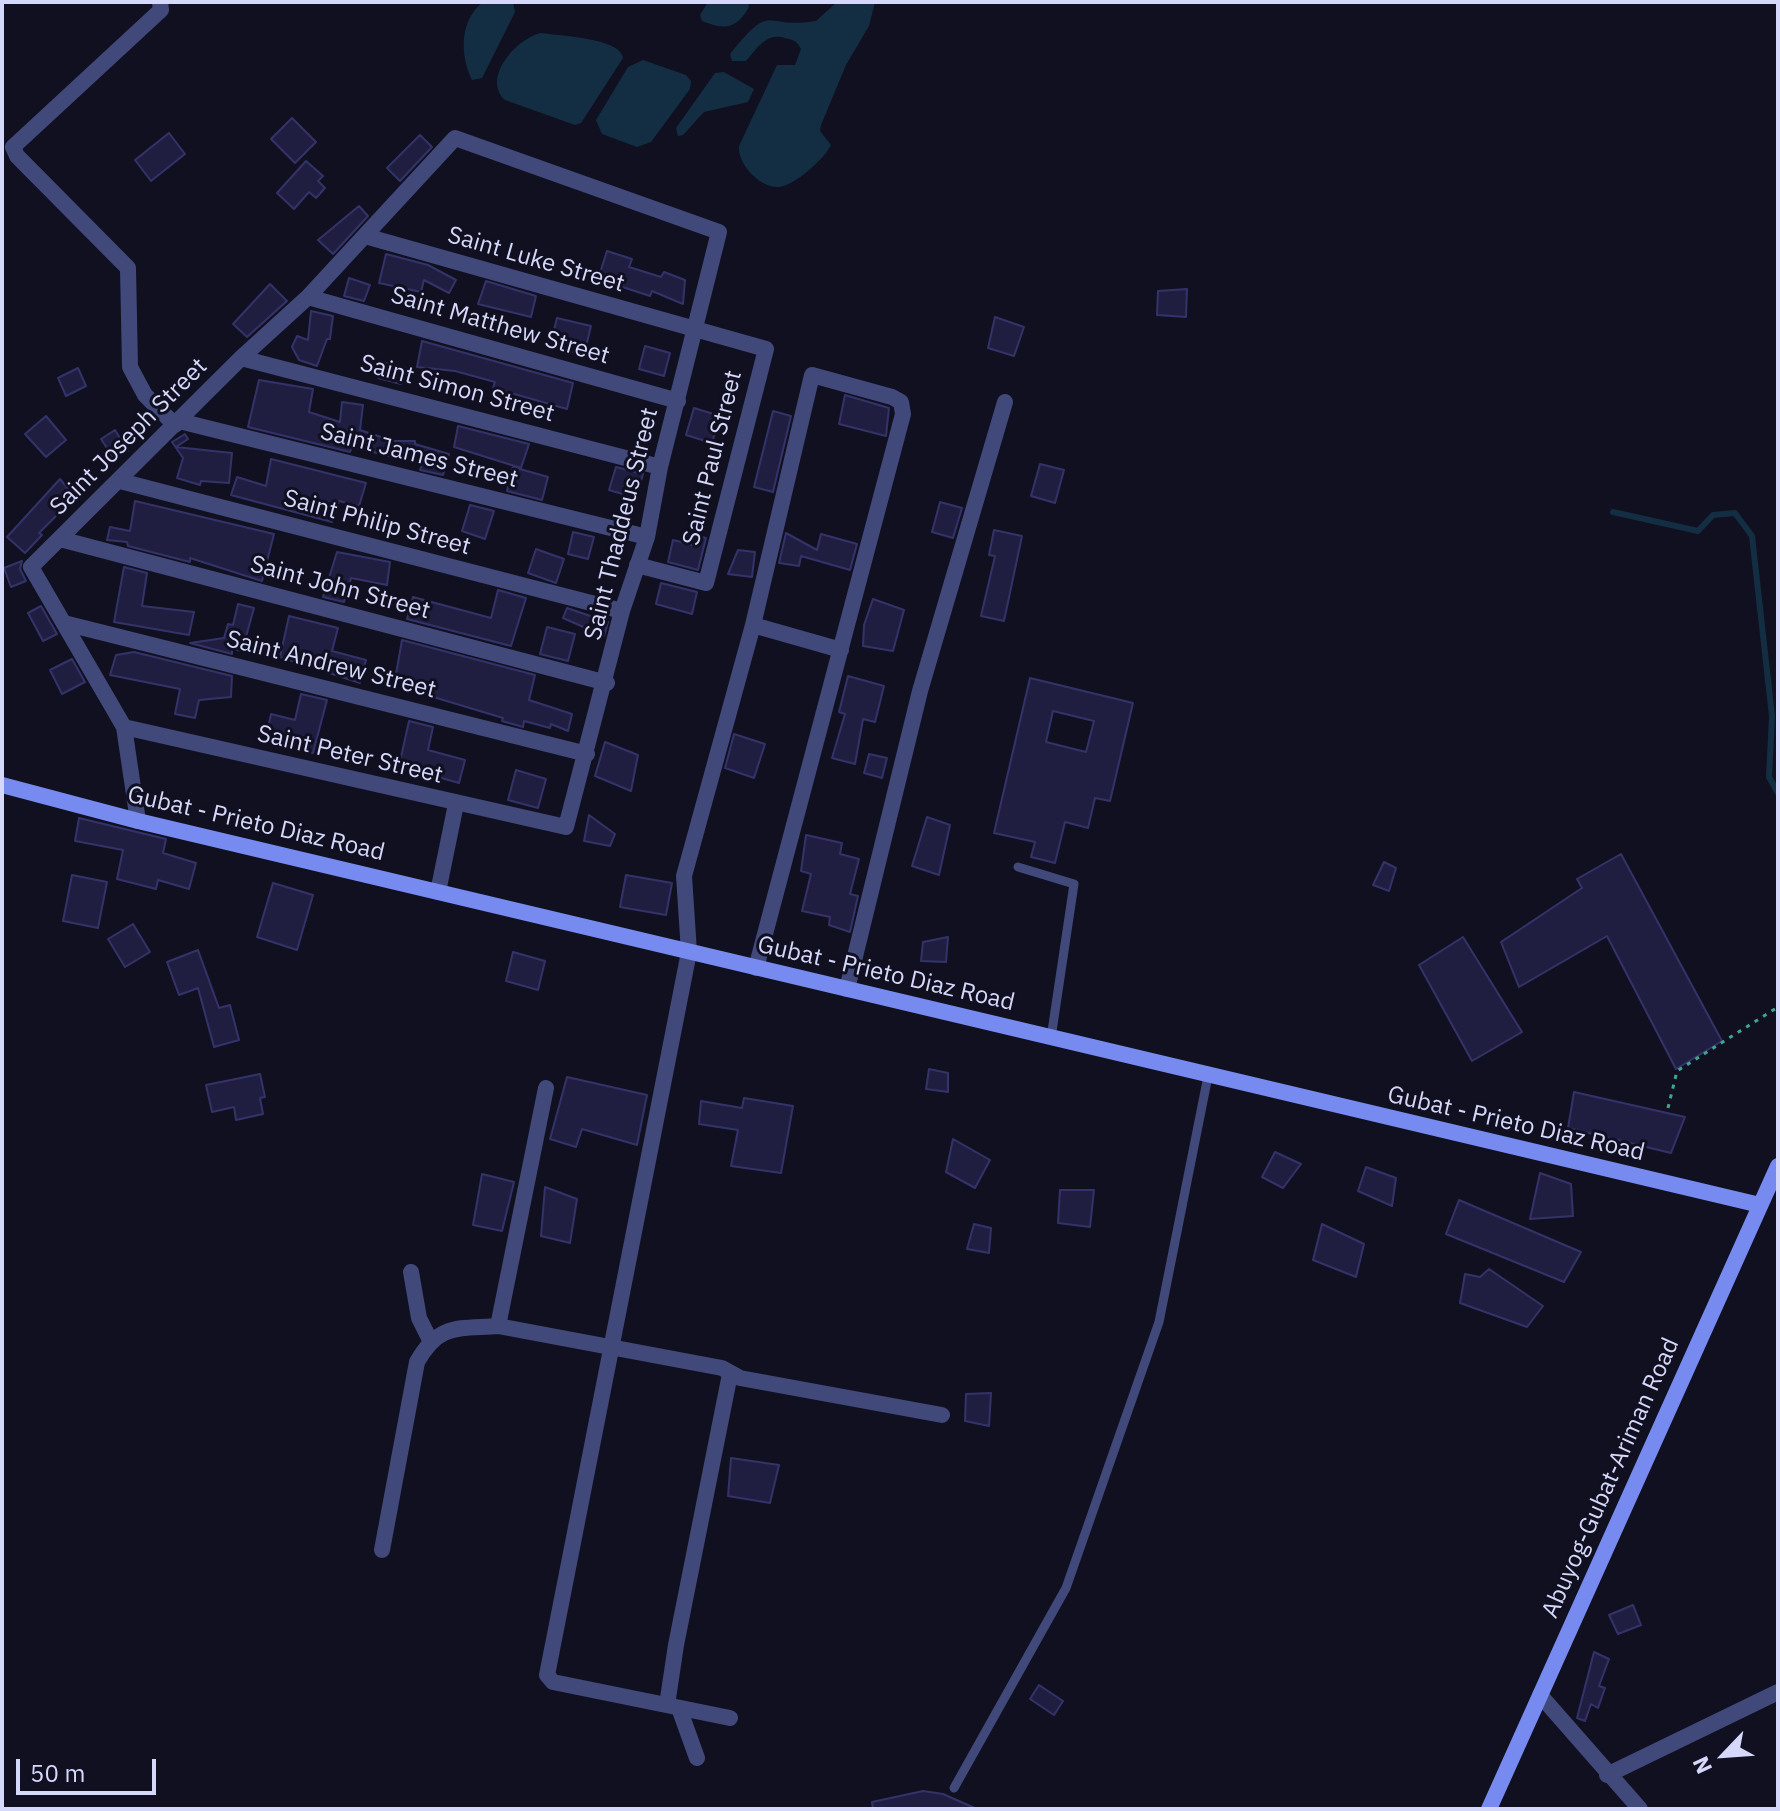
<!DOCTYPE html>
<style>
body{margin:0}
#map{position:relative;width:1780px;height:1811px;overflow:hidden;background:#101021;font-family:"IBM Plex Sans",sans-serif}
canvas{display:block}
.frame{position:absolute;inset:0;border:4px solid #d5d8fa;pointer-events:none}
.north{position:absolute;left:1684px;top:1715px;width:80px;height:80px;-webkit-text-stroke:6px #101021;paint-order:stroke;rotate:245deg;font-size:22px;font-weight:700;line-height:32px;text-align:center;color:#d5d8fa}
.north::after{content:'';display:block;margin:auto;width:28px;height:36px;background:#d5d8fa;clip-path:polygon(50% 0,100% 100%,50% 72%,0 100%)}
.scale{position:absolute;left:16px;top:1759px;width:140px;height:36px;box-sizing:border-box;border:4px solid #d5d8fa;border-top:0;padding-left:10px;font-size:24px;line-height:28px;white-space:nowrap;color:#d5d8fa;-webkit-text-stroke:6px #101021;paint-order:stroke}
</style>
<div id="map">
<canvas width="1780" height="1811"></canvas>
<div class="frame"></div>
<div class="north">N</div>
<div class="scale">50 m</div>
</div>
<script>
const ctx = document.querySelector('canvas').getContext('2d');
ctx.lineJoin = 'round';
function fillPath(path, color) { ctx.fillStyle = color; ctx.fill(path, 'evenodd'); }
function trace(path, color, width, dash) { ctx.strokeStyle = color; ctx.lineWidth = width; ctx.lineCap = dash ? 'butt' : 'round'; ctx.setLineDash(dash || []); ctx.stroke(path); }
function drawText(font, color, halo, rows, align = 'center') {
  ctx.font = font + ' "IBM Plex Sans",sans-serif'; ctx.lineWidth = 6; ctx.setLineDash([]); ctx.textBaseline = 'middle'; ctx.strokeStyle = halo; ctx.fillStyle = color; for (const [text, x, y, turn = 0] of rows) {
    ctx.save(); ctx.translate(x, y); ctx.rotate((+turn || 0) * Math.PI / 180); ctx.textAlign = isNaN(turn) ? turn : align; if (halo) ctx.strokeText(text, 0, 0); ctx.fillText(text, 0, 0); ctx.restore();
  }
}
fillPath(new Path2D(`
 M483 2H513L515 12 482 78 472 80C460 55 459 21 483 2Z
 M708 2H748L749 7C736 30 724 30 702 21L700 15Z
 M837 2H875L869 26 846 65 821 125 820 131 831 145C825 158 799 181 784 186 764 193 737 165 739 146L777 65H795L801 49C797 41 794 40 785 38 766 32 757 49 746 61H732L730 54C774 0 761 30 816 21Z
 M541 33C560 36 621 38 623 58L581 123 575 125 505 100C481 78 517 38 541 33Z
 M643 60 686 75 691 81 690 89 651 142 637 147 602 134 596 120 628 67Z
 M724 72 754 89 748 102 704 112 683 135 678 136 676 128 715 73Z`), '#132e42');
trace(new Path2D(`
 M1613 512 1698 531 1713 515 1735 513 1752 536 1772 716 1769 777 1778 793`), '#132e42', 6);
const building = new Path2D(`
 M292 118 316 142 295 163 271 139Z
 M169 133 185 154 151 181 135 160Z
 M420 135 432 147 400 181 387 168Z
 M306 161 323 176 318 181 325 188 316 198 309 192 294 209 277 193Z
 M359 206 368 216 333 254 318 240Z
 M607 251 632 259 629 267 661 277 664 272 685 280 683 304 652 291 650 296 598 279Z
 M386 254 428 265 456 280 449 293 424 280 421 292 379 283Z
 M349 278 370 285 364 301 344 296Z
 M486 281 536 296 531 317 478 304Z
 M270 284 287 301 247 337 233 324Z
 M1187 289 1186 317 1157 315 1158 291Z
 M311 311 333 316 330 339H327L317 366 299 360 292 347 297 336 308 340Z
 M995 317 1024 327 1014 356 988 348Z
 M557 318 591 326 584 355 550 346Z
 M422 341 573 383 567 409 493 388 495 382 455 371 417 367Z
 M645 346 670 353 664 376 639 369Z
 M382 362 405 368 401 384 378 378Z
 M78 368 86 386 66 396 58 378Z
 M259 380 313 389 309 412 340 422 342 402 363 405 360 430 393 441H415V444L449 454 443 475 420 470 422 464 352 447 350 452 248 427Z
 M845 395 889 408 886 436 839 424Z
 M694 408 720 416 712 443 686 435Z
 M773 411 791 416 773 492 754 487Z
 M46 416 66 440 46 457 25 434Z
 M458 426 529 444 521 468 454 447Z
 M115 430 128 451 114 459 101 439Z
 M185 434 188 439 176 447 232 453 229 483 201 481 200 485 177 478 183 458 172 442Z
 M271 459 366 483 359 506 339 501 332 522 231 495 237 477 266 486Z
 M1040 464 1064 470 1055 503 1031 496Z
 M513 467 548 477 542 500 507 491Z
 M616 467 643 474 636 498 609 490Z
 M60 479 75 497 39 533 42 535 25 553 7 537Z
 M135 501 274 534 262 581 190 558V562L128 546 127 542 107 540 110 527 130 531Z
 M940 502 962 508 953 538 932 532Z
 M470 505 494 511 485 539 462 531Z
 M994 530 1022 536 1004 621 981 616 995 556 989 555Z
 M573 532 594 537 588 559 568 554Z
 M786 533 817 550 821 534 857 544 850 570 801 556 799 566 779 563Z
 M695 535 706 538 698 570 668 562 673 540 693 545Z
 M536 549 564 559 556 583 528 573Z
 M738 550 755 552 752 577 728 574Z
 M337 552 390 562 387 585 351 578 344 602 323 597Z
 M22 561 20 569 26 581 11 587 4 568Z
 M124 567 147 573 142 606 194 612 189 635 114 622Z
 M661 583 697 592 692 614 656 604Z
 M498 590 526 598 511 646 407 619 413 597 491 618Z
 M873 599 904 610 893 651 863 646 864 625Z
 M238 604 254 608 242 651 232 649V654L190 643 224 638 228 624 233 625Z
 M41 606 57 634 43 641 28 613Z
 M567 608 608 622 604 636 563 618Z
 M289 616 338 628 332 651 366 660 360 683 280 657Z
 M547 627 575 634 568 661 540 654Z
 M402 640 535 675 529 700 572 714 568 731 551 724 550 728 524 721 523 727 502 721 503 718 420 693 421 688 395 680Z
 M134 652 232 676 231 697 199 700 195 718 175 714 180 689 110 675 116 655Z
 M72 659 85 682 62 694 50 670Z
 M848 676 884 686 875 722 863 719 855 764 832 758 845 714 839 712Z
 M1030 678 1133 703 1110 801 1095 798 1088 828 1065 822 1055 863 1031 857 1035 842 994 833ZM1053 711 1094 721 1086 752 1046 742Z
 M301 694 327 700 313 753 265 742 271 714 295 720Z
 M409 721 433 727 428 750 465 760 459 783 399 766Z
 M734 734 765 744 754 778 725 768Z
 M605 742 638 755 631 791 595 776Z
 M869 754 887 758 882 778 864 773Z
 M516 770 546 779 538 808 508 800Z
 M589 815 615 834 610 846 584 841Z
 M927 817 950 825 939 875 912 866Z
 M79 818 166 839 163 853 196 863 189 889 158 880 156 889 117 879 123 850 75 841Z
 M806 835 842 843 840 854 859 859 850 894 858 896 850 932 829 925 830 917 802 911 811 874 801 871Z
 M1621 854 1722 1041 1676 1069 1607 936 1519 987 1501 942 1582 888 1577 879Z
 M1384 862 1396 868 1389 891 1373 885Z
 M72 875 107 882 98 928 63 921Z
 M626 875 672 883 666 915 620 907Z
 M273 883 313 895 297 950 257 937Z
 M133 924 150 952 125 967 108 939Z
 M948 937 946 962 921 961 923 942Z
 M1463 937 1522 1032 1472 1061 1419 965Z
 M198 950 219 1008 230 1005 239 1040 214 1047 198 988 179 995 167 962Z
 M513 952 545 961 538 990 506 981Z
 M929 1069 948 1073V1092L926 1089Z
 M260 1074 265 1097 260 1098 263 1114 236 1120 234 1107 212 1112 206 1085Z
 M567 1077 647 1095 637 1145 582 1129 576 1147 550 1139Z
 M1574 1092 1685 1117 1671 1153 1568 1128Z
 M744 1098 793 1106 781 1173 731 1166 738 1130 699 1124 701 1101 742 1108Z
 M953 1139 990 1160 975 1188 946 1172Z
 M1275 1152 1301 1164 1283 1188 1262 1177Z
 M1366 1167 1396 1178 1392 1206 1358 1191Z
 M1540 1173 1571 1184 1573 1216 1530 1219Z
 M482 1174 514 1182 502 1231 473 1225Z
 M545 1187 577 1199 570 1243 541 1236Z
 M1060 1190H1094L1090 1227 1058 1223Z
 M1459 1200 1581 1252 1564 1282 1446 1234Z
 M974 1224 991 1228 989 1253 967 1249Z
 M1322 1224 1364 1244 1356 1277 1313 1260Z
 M1489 1269 1543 1306 1527 1327 1460 1303 1465 1274 1480 1277Z
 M991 1393 989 1426 965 1421 966 1394Z
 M731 1458 779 1465 770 1503 728 1496Z
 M1633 1605 1641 1625 1618 1634 1609 1615Z
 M1594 1652 1609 1659 1599 1686 1605 1688 1598 1708 1591 1704 1585 1721 1577 1718Z
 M1039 1685 1063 1701 1054 1715 1030 1699Z
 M923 1791 943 1794 977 1809H873L872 1802Z`);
fillPath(building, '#1f1e40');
trace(building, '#343369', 2);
trace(new Path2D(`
 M1668 1108 1677 1071 1778 1007`), '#3ca78d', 3, [4, 6]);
trace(new Path2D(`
 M1018 867 1074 884 1051 1038
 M954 1788 1066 1588 1159 1322 1208 1076`), '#41497b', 9);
trace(new Path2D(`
 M160 2 161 10 13 147 17 156 128 268 130 367 145 395 175 425
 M365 236 766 349 706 583 637 565
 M308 297 678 401
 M241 358 660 467
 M179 421 647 537
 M120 481 622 611
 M60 539 607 683
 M64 623 587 754
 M753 625 841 650
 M124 727 566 827 622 611 647 537 660 467 719 232 455 138 308 297 241 358 31 567 124 727 138 821
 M438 892 456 804
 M847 989 920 691 1005 402
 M546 1088 498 1326 722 1368 740 1378 942 1415
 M411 1272 419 1318 430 1340
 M382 1550 417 1362C439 1323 458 1329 498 1326
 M1540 1695 1640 1809
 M667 1705 676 1645 730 1374
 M679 1708 697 1758
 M730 1718 553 1682 547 1675 689 952 684 876 753 625 812 375 892 397 901 402 903 414 756 968`), '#41497b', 16);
trace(new Path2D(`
 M1607 1775 1778 1692`), '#41497b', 16);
trace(new Path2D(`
 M2 785 138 821 1760 1205
 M1489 1809 1778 1166`), '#778aef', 16);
drawText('24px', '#d5d8fa', '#101021', [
 ["Saint Luke Street",536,260,16],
 ["Saint Matthew Street",500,326,16],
 ["Saint Simon Street",457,389,15],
 ["Saint Joseph Street",129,437,-45],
 ["Saint James Street",419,456,14],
 ["Saint Paul Street",713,458,-76],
 ["Saint Philip Street",377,523,15],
 ["Saint Thaddeus Street",622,524,-76],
 ["Saint John Street",340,588,15],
 ["Saint Andrew Street",331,665,14],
 ["Saint Peter Street",350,755,13],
 ["Gubat - Prieto Diaz Road",256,824,13],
 ["Gubat - Prieto Diaz Road",886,974,13],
 ["Gubat - Prieto Diaz Road",1516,1124,13],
 ["Abuyog-Gubat-Ariman Road",1611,1478,-66]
]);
</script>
